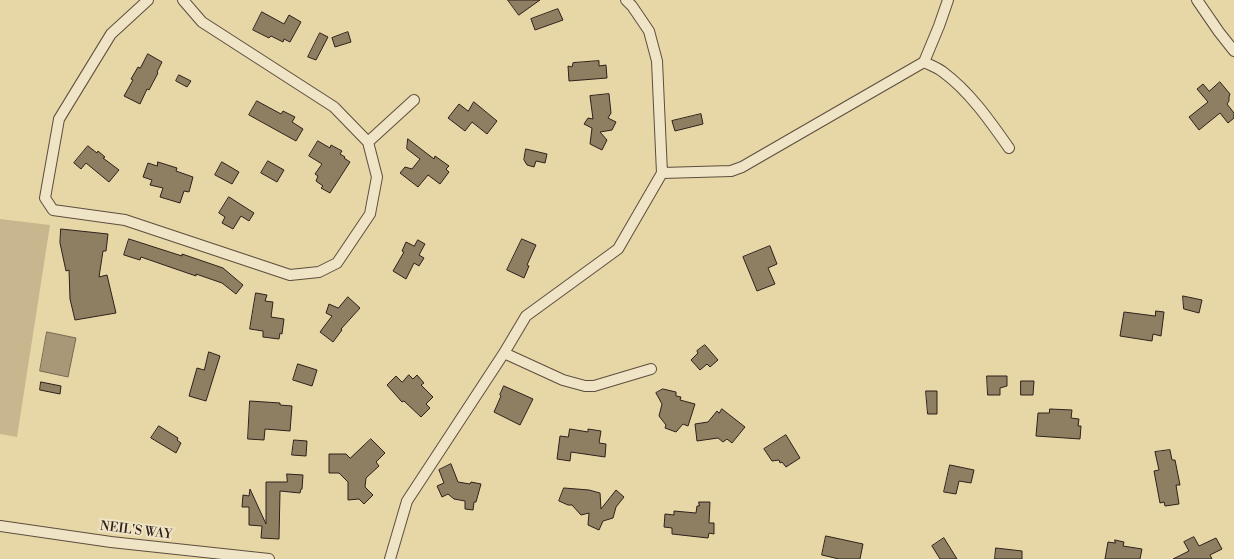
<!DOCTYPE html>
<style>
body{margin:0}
canvas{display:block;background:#e7d6a6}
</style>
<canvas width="1234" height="559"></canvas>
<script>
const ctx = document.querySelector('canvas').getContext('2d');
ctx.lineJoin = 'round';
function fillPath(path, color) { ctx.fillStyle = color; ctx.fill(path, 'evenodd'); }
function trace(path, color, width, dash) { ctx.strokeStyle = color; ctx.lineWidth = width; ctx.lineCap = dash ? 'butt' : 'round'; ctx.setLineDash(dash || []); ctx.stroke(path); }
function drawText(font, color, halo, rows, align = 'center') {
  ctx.font = font + ' "Libre Bodoni",serif'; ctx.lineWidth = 4; ctx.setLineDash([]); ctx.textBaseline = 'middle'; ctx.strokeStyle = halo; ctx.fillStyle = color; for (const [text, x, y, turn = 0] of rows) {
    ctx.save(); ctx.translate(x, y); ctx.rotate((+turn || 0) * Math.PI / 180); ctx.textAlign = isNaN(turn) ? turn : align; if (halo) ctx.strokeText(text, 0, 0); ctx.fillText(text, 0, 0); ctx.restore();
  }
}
fillPath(new Path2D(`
 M0 219 50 225 17 437 0 434Z`), '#c8b78e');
const water = new Path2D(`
 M47 332 76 338 68 377 40 371Z`);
fillPath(water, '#a89877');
trace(water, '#776852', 1);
const building = new Path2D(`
 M508 0H540L519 15Z
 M558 9 563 20 535 30 531 19Z
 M262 12 284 24 289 15 301 22 290 42 284 39 283 42 271 36 269 38 253 30Z
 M348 32 351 42 335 47 332 38Z
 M320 33 328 37 316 60 308 57Z
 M148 54 162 62 157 72 158 73 149 90 147 89 140 104 124 96 133 80 131 79 138 67 140 68Z
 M599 61V66L606 65 607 78 569 81 568 66 572 67 573 63Z
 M179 75 191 81 187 87 176 81Z
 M1220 82 1230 94 1229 97V101L1227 104 1234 113V118L1228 123 1220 113 1199 130 1189 117 1208 102 1197 89 1203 84 1209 91Z
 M609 94 611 113 608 118 616 122 612 130 600 132 607 140 602 150 590 144 592 128 584 124 588 118 593 119 590 96Z
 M257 101 281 114 283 111 295 117 292 122 303 129 296 141 249 115Z
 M474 102 497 121 487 134 472 122 465 131 448 118 459 104 468 111Z
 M701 114 703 124 675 131 672 121Z
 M408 139 434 159 435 156 449 166 446 169 449 172 440 184 428 175 418 187 400 173 405 167 412 169 420 159 407 149Z
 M318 141 330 148 331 145 342 151 340 154 345 157 344 158 350 162 330 193 321 188 323 186 316 181 318 176 315 174 322 164 309 156Z
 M88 146 97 153 98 151 105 157 103 158 119 170 109 182 86 163 81 169 74 163Z
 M526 149 547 154 545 163 536 161 534 167 527 165 524 160Z
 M268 161 284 170 277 182 261 173Z
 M158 162 177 168 176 171 193 177 189 192 184 191 180 203 160 197 163 188 150 185 152 180 143 177 148 163 157 166Z
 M222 162 239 172 232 184 215 175Z
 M229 197 254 213 249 221 241 216 233 229 222 223 225 217 219 213Z
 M61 229 108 234 106 251H103L99 277 107 275 116 313 75 320 70 299 69 270 66 271 60 243Z
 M129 239 182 256V254L223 268 243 285 236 294 222 283 196 274V276L141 257 140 260 124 255Z
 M522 239 536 245 527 265 529 266 524 278 507 270Z
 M418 240 425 244 419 255 424 258 419 266 414 263 406 279 393 271 404 252 402 251 406 242 414 246Z
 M770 246 777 264 768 268 775 284 757 291 743 257Z
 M256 293 267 295 265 301 273 302 271 317 284 319 282 334 280 333 279 339 263 337V331L250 329Z
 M1183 296 1202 300 1199 313 1184 309Z
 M348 297 360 308 341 329 342 330 333 342 320 332 332 316 326 313 329 304 338 308Z
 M1156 311 1164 312 1161 336 1153 334 1152 341 1120 336 1124 312 1155 316Z
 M705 345 718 360 710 367 707 364 700 370 691 360 698 353 697 351Z
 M209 352 220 356 206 401 189 396 197 368 204 370Z
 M298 364 317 370 312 386 293 380Z
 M409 375 413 379 417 375 424 383 421 385 433 397 426 404 430 408 421 417 404 401 402 402 387 385 396 376 402 382Z
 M987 376H1007V386L1000 388V395H988Z
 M1021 381H1034L1033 395H1021Z
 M41 382 61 386 60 394 40 390Z
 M504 386 533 399 520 425 494 412 501 396 500 395Z
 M663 389 676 392V396L681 397 680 400 695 404 688 426 683 424 676 432 665 428 666 425 659 416 662 404 656 393Z
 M926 391H937V414H928Z
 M250 401 280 403V405L292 406 290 431 265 429 264 440 248 439Z
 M722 409 745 427 732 443 727 439 723 442 718 438 697 441 695 424 708 422 717 411 719 413Z
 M1050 409 1072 410 1071 418 1079 419 1078 426H1081L1080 439 1036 436 1038 413H1049Z
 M159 426 178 438 177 440 181 443 176 453 151 438Z
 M570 429 588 432V429L601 431 599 443 606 444 605 457 571 452 570 461 557 459 560 436 568 437Z
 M786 435 800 458 786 467 782 462 780 463 779 460 772 461 764 449Z
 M371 439 385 453 376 462 379 466 366 478 365 487 373 495 364 504 359 499 348 500V482L339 473H329V454H346L350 458Z
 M294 440 307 441 306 456 292 455Z
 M1170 450 1172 460H1175L1180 485H1176L1179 504 1165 506 1164 502 1160 503 1154 471 1159 470 1155 452Z
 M451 464 458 482 470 484 471 482 481 484 476 502H474L473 510 465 509V501L454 499 448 494 442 497 437 486 444 483 439 470Z
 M950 465 974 470 971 483 959 481 956 494 944 492Z
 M287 474 303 475 302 489H301L300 493 280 491 279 539 261 538 262 526 249 525V507H242L243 495 249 496 250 489 266 524V482H287Z
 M564 488 589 490 600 493 601 509 616 490 624 497 616 507 613 518 603 521 599 530 588 525 589 513 581 515 572 505H568L559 501Z
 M699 502H710L709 523H714V534L709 533 708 538 672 534V528L664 527 665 514 674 515V511L696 513 697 506H699Z
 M826 536 863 544 860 559H839L822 555Z
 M1194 537 1199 546 1216 538 1222 549 1210 555 1212 559H1173L1189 551 1184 542Z
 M944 538 957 559H940L932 546Z
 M1115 540 1124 542 1123 546 1142 549 1140 559H1105L1108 542 1115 543Z
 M996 548 1022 551V559H995Z`);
fillPath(building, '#8e7f63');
trace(building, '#2e211b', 1);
const minor = new Path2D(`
 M148 0 111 34 59 119 45 198 53 210 125 220 290 275 319 272 337 263 370 214 377 177 368 142 334 107 202 22 183 0
 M1197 0 1219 32 1234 51
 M924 62C930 65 938 68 943 72 970 92 990 121 1009 148
 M368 142 414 100
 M662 173 731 171 742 167 924 62 939 26 948 0
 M504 353 563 380 585 386H594L651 369
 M0 526 111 542 269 559
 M390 559 407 501 504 353 526 316 618 249 662 173 657 61 649 31 632 6 626 0`);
trace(minor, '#5c4e3e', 12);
trace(minor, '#efe4c5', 10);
drawText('13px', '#2e211b', '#efe4c5', [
 ["NEIL'S WAY",136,531,7]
]);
</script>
